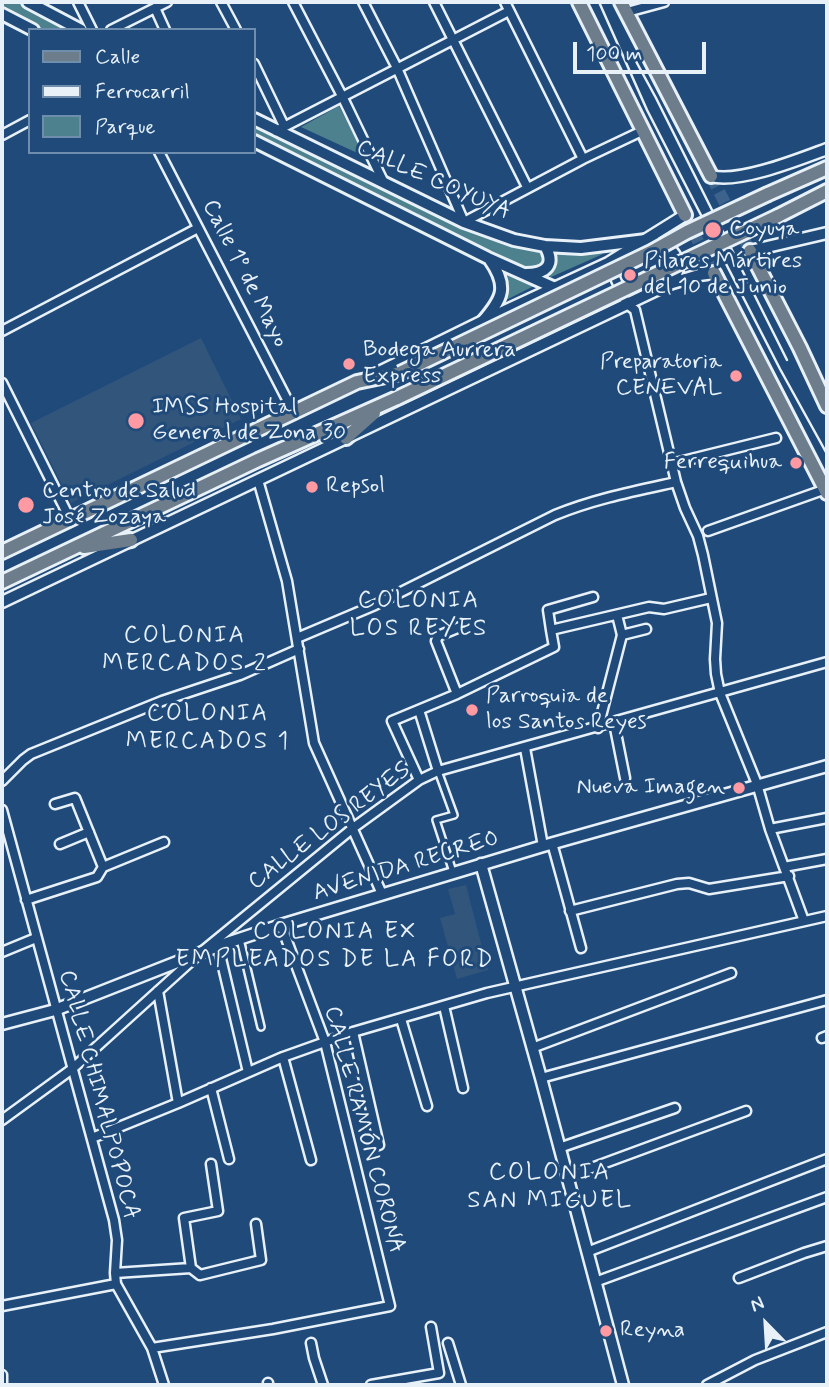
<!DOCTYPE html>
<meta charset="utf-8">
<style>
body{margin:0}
#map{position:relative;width:829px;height:1387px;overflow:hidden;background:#1f4a7a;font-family:Mynerve,sans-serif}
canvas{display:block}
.frame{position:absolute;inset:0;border:4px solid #e8f1f8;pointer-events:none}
.legend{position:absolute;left:28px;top:28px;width:228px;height:126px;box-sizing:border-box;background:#1f4a7a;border:2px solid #6f8dac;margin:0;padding:9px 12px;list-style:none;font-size:21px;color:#e8f1f8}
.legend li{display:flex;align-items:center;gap:14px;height:35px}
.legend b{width:35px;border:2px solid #6f8dac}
.north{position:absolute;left:731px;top:1289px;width:70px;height:70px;-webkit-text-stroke:5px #1f4a7a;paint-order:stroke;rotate:336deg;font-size:19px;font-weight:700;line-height:28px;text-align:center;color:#e8f1f8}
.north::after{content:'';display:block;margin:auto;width:24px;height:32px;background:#e8f1f8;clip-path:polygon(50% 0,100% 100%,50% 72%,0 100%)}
.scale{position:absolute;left:573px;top:42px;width:133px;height:32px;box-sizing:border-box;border:4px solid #e8f1f8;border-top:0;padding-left:9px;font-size:21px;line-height:24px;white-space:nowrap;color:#e8f1f8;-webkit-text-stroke:5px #1f4a7a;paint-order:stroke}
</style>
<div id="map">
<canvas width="829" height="1387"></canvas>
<div class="frame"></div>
<ul class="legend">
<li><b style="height:9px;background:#6d7d8c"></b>Calle</li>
<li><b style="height:9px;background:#e8f1f8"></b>Ferrocarril</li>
<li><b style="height:19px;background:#4e818e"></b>Parque</li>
</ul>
<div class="north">N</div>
<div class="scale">100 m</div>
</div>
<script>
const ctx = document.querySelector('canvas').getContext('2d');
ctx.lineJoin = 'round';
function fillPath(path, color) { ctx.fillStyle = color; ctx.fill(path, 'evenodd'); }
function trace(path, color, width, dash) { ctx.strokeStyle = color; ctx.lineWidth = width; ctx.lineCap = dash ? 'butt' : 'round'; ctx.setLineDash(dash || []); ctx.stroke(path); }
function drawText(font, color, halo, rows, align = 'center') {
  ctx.font = font + ' Mynerve,sans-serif'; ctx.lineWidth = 6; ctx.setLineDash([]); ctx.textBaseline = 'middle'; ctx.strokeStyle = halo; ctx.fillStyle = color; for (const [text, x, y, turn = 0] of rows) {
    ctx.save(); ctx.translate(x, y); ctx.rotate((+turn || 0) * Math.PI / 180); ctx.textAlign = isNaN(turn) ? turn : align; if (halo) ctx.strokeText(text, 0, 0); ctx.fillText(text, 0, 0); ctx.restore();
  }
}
fillPath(new Path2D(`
 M201 338 241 419 71 503 31 423Z
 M466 885 488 970 457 979 440 918 455 914 448 889Z`), '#32557c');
fillPath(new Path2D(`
 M2 2H19L71 30H40L2 10Z
 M339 106 366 157 301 127Z
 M254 122 539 250 543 253 546 257 542 267 531 269 524 267 254 133Z
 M556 250 585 254 600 253 603 254 551 277 548 275 557 265Z
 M504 273 534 286 500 303 502 276Z`), '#4e818e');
trace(new Path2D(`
 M711 176 750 251
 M685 215 714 273`), '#3d638d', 12, [12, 6]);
const pedestrian = new Path2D(`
 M438 771 454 815 436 820 453 872
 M240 939 261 1027`);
const minor = new Path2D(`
 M78 2 92 30
 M221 2 236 30
 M293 2 342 96 384 183
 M363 2 397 68 464 222 583 159 642 131
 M434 2 527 187
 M505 2 583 159
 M155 8 165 30
 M627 12 664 2
 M111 30 167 2
 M254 64 284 126
 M276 131 509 11
 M2 135 30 120
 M159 152 294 413
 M611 269 627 304 635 310 676 482 685 508 698 536 703 555 717 623 715 659 716 674 720 693 757 784 770 829 804 921
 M2 331 198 228
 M2 383 70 519
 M671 464 776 438
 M258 480 287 581 314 743 382 894
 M708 531 826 489
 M551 630 548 610 593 597
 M622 635 646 629
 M297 638 375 605 555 515C594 499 635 491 676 482
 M457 694 436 641 438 636 460 627
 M419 710 438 771
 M614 723 625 778
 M598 728 622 635 617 615
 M525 748 543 846
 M419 780 392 721 457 694 554 647 551 630 649 607 664 609 711 598
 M2 781 23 760 31 754 162 701 240 675 299 649
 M55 804 75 798 103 867
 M2 810 114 1220 117 1240 115 1273 116 1284 152 1348 164 1385
 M770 829 827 818
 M552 843 581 948
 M60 844 89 832
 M103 867 164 842
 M784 867 827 859
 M26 900 97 877 103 867
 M570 911 677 884 689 883 709 889 789 876
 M218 946 248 1072
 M2 952 36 938
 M158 991 178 1103
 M444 1006 463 1088
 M401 1019 427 1106
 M353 1032 379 1145
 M822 1038 827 1036
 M532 1048 731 973
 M283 1057 311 1160
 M541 1078 827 1000
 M211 1088 229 1159
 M2 1120 72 1069 199 954 353 828 419 780 438 771 827 662
 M92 1138 178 1103 283 1057 353 1032 487 993 827 916
 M559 1148 675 1108
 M567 1177 746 1111
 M587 1252 827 1159
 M191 1268 184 1218 218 1211 211 1164
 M191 1268 200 1275 261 1260 256 1224
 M115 1273 191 1268
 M739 1278 804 1253 827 1246
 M595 1282 827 1197
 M2 1306 116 1284
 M311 1343 314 1358 323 1385
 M448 1343 461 1385
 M152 1348 273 1329 390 1306 325 1042 281 925
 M2 1375V1385
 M268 1383V1385
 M371 1385 439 1373 431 1327
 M707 1385 755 1360 827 1332`);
const tertiary = new Path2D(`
 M711 176C738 184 800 159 827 149
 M646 240C671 244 689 260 670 284
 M750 251 827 233
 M371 376 483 321 608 263 685 215
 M2 602 669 284 699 275 714 273
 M481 864 541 1078 623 1385
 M2 1024 55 1010 218 946 281 925 543 846 827 766`);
const secondary = new Path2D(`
 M28 2 81 30
 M2 14 33 30
 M254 119 464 222 514 240 545 246 581 248 646 240
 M254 141 488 258 555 288
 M526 274C546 274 556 265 545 246
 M483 321C502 299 509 287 490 260`);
const primary = new Path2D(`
 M579 2 685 215
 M621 2 711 176
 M768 194 827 168
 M778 216 827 191
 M750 251 800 348 827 406
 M714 273 827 493
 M346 438 374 413
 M84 547 131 540
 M2 552 357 382 400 373
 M2 582 258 460 397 398`);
trace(pedestrian, '#e8f1f8', 10);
trace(minor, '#e8f1f8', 13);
trace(tertiary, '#e8f1f8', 15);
trace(secondary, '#e8f1f8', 16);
trace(primary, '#e8f1f8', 18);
trace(pedestrian, '#1f4a7a', 5);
trace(minor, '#1f4a7a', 8);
trace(tertiary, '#1f4a7a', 10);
trace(secondary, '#1f4a7a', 10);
trace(primary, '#6d7d8c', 12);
trace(new Path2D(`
 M599 2 647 110 780 369 827 454
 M632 54 656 98 787 360`), '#e8f1f8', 2.5);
const primaryBridge = new Path2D(`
 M400 373 651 252 687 232 768 194
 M397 398 778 216`);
trace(primaryBridge, '#e8f1f8', 18, []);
trace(primaryBridge, '#6d7d8c', 12);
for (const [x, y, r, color] of [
 [713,230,9,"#ff9aa2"],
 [630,275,7,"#ff9aa2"],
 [349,364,7,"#ff9aa2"],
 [736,376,7,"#ff9aa2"],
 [136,421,9,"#ff9aa2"],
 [796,463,7,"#ff9aa2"],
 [312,487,7,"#ff9aa2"],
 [26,505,9,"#ff9aa2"],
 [472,710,7,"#ff9aa2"],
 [739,788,7,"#ff9aa2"],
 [606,1331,7,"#ff9aa2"]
]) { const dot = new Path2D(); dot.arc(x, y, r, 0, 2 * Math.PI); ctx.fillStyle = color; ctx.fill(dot); trace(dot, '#1f4a7a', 2.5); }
drawText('23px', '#e8f1f8', '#1f4a7a', [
 ["CALLE COYUYA",433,181,24],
 ["Calle 1º de Mayo",244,274,63],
 ["CALLE LOS REYES",330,827,-37],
 ["AVENIDA RECREO",406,867,-17],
 ["CALLE CHIMALPOPOCA",98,1095,75],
 ["CALLE RAMÓN CORONA",363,1130,75]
]);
drawText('23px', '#e8f1f8', '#1f4a7a', [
 ["Coyuya",729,230],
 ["Pilares Mártires",644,262],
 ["del 10 de Junio",644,288],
 ["Bodega Aurrera",363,351],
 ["Express",363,377],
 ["Preparatoria",722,363,"right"],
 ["CENEVAL",722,389,"right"],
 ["IMSS Hospital",152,408],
 ["General de Zona 30",152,434],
 ["Ferrequihua",782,463,"right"],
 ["Repsol",326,487],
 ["Centro de Salud",42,492],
 ["José Zozaya",42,518],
 ["Parroquia de",486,697],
 ["los Santos Reyes",486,723],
 ["Nueva Imagen",725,788,"right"],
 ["Reyna",620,1331]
], 'left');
ctx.letterSpacing = '2px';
drawText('24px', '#e8f1f8', '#1f4a7a', [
 ["COLONIA",419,602],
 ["LOS REYES",419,630],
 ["COLONIA",185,637],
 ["MERCADOS 2",185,665],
 ["COLONIA",208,715],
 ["MERCADOS 1",208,743],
 ["COLONIA EX",335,933],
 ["EMPLEADOS DE LA FORD",335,961],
 ["COLONIA",550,1174],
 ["SAN MIGUEL",550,1202]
]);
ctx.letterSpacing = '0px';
</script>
